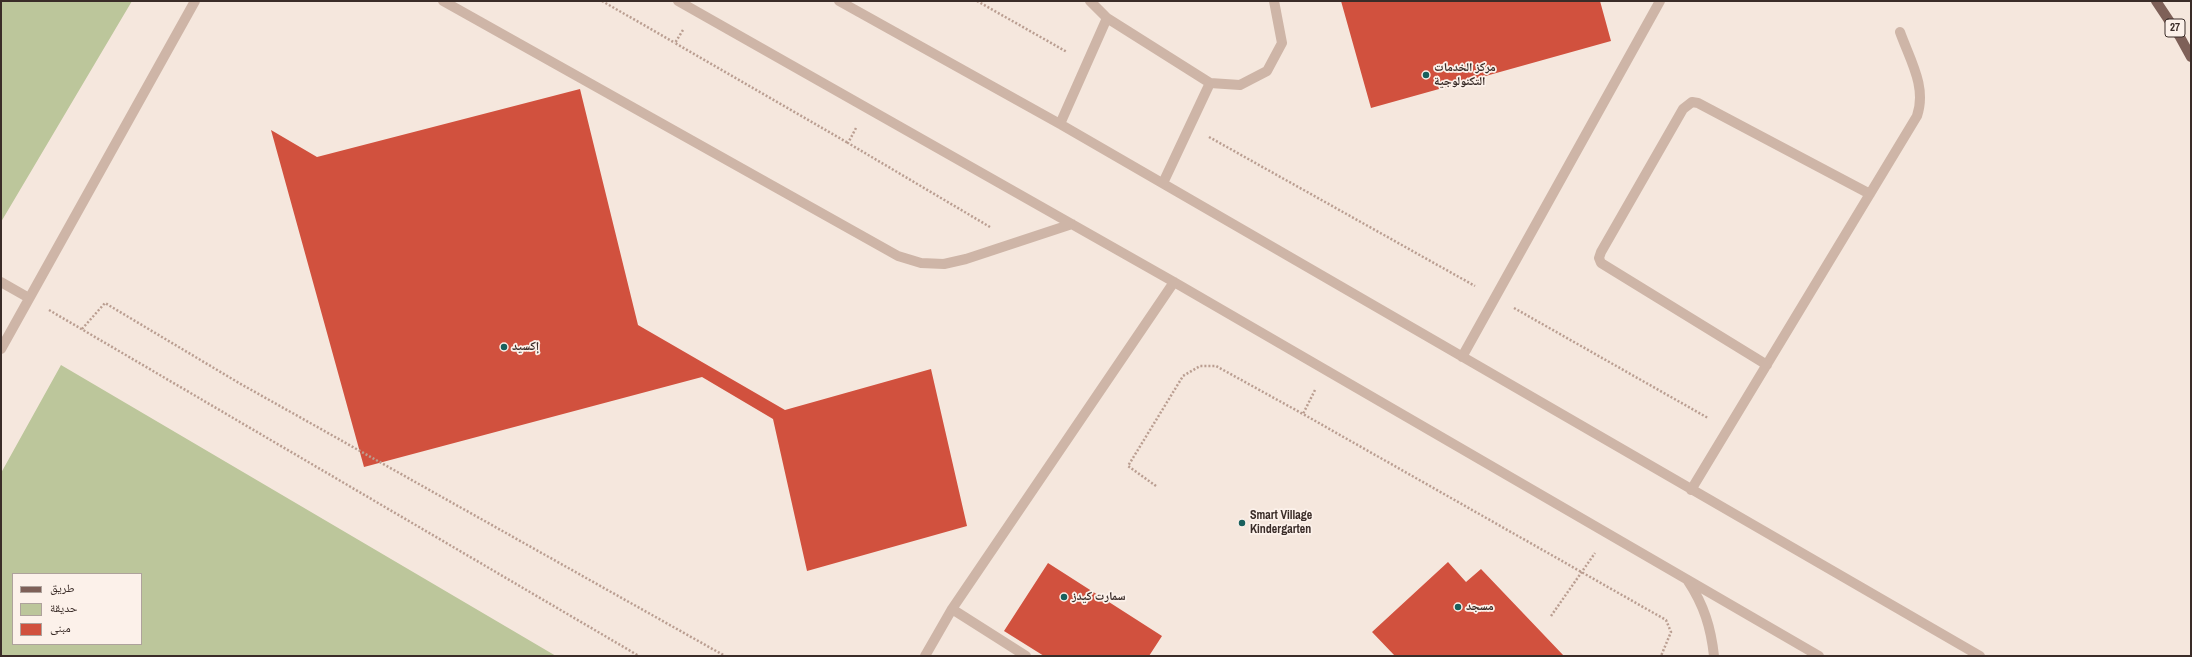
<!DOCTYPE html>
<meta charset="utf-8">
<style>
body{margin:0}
#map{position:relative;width:2192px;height:657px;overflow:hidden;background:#f5e7dd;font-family:"Archivo Narrow","Noto Naskh Arabic",sans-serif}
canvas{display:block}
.frame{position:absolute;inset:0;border:2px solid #3a2c28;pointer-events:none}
.legend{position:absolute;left:12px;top:573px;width:130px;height:72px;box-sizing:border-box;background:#fcf1ea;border:1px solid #aea29c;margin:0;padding:5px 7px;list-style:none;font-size:12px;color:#3a2c28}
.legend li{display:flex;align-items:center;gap:8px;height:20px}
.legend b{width:20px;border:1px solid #aea29c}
</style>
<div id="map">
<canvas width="2192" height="657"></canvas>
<div class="frame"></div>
<ul class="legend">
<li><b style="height:5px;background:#7e6058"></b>طريق</li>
<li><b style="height:11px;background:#bcc69b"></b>حديقة</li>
<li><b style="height:11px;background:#d1513e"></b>مبنى</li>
</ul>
</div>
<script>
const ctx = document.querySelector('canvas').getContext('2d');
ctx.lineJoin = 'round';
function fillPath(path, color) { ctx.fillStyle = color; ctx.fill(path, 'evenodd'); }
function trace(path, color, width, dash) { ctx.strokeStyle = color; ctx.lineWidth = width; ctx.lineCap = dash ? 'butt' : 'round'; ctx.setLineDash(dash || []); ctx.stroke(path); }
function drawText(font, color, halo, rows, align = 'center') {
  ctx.font = font + ' "Archivo Narrow","Noto Naskh Arabic",sans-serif'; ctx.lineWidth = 3.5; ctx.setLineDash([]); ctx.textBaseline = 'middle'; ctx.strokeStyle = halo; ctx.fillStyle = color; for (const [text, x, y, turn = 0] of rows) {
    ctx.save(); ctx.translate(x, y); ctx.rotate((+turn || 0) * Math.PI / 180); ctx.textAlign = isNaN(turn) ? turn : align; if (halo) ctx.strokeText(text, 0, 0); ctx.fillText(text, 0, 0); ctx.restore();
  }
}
fillPath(new Path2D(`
 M1 1H132L1 222Z
 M61 365 556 656H1V473ZM13 574H141V644H13Z`), '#bcc69b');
fillPath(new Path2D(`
 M1341 1H1600L1611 41 1371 108Z
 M580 89 638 325 785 410 931 369 967 526 807 571 773 419 702 377 364 467 271 130 317 157Z
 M1448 562 1466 582 1481 569 1564 656H1395L1372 632Z
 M1048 563 1162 636 1149 656H1044L1004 631Z`), '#d1513e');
trace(new Path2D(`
 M602 1 675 43
 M977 1 1067 52
 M683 30 675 43 848 143
 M856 128 848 143 990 227
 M1209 137 1475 286
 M1514 308 1708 418
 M49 310 639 656
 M82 329 105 303 239 383 725 656
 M1315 390 1303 414 1666 620 1671 632 1661 656
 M1156 486 1128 466 1183 376 1200 366H1216L1303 414
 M1551 616 1595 553`), '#ba9e91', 2.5, [2, 2]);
trace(new Path2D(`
 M443 1 898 256 921 263 944 264 966 259 1072 224
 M678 1 1174 282 1819 656
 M839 1 1060 124 1980 656
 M1107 18 1210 83
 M1060 124 1107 18 1090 1
 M1163 183 1210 83 1240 85 1267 71 1282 43 1274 1
 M1 282 29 298
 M1 349 195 1
 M1462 357 1660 1
 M1767 365 1601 263 1599 258 1601 252 1683 109 1692 102 1698 103 1870 194
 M1691 490 1917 116C1927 87 1910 60 1900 32
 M1688 581C1704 605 1711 628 1714 656
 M952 609 1026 656
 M925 656 952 609 1174 282`), '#ceb5a7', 10);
trace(new Path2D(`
 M2156 1 2180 37 2191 57`), '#7e6058', 10);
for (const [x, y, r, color] of [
 [1426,75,4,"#19605d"],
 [504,347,4,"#19605d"],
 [1242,523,4,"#19605d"],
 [1064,597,4,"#19605d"],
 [1458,607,4,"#19605d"]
]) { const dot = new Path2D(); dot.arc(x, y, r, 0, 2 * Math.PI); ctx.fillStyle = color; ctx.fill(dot); trace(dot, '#fcf1ea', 1.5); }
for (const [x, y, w] of [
 [2175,28,20]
]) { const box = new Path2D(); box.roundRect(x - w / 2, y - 9, w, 18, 3); ctx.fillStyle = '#fcf1ea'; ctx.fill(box); trace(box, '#3a2c28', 1); }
drawText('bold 11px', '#3a2c28', null, [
 ["27",2175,28]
]);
drawText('bold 12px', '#3a2c28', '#fcf1ea', [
 ["مركز الخدمات",1434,68],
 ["التكنولوجية",1434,82],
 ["إكسيد",512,347],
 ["Smart Village",1250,516],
 ["Kindergarten",1250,530],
 ["سمارت كيدز",1072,597],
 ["مسجد",1466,607]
], 'left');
</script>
